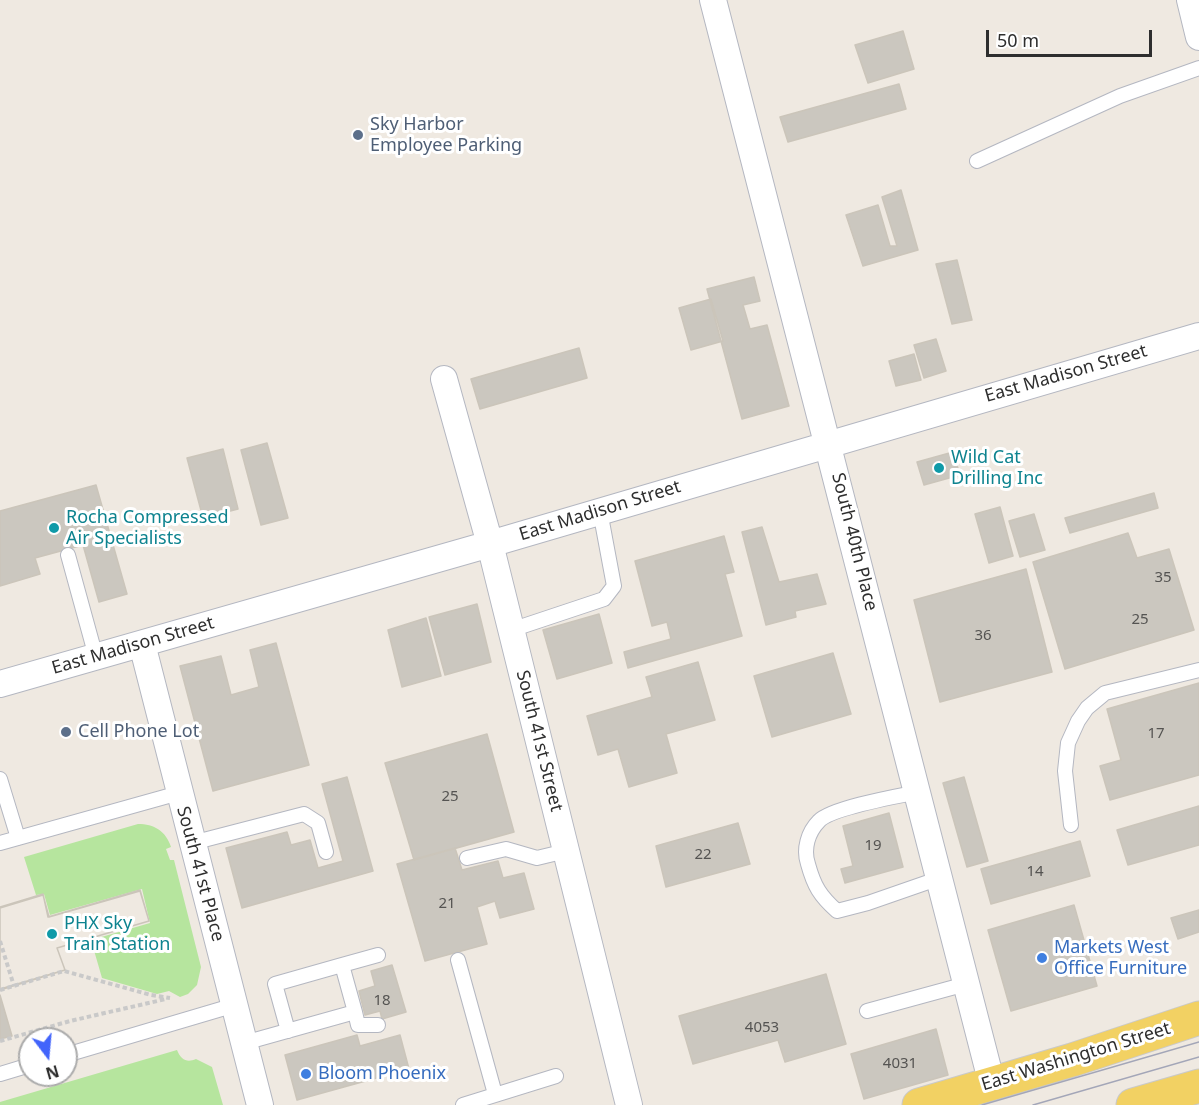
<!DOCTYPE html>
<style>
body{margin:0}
#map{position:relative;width:1199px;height:1105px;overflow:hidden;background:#efe9e1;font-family:"Noto Sans",sans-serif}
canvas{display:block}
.north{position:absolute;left:18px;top:1027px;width:60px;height:60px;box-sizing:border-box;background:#fff;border:2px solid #ababab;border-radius:50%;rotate:164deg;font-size:16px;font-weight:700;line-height:24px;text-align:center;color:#2e2e2e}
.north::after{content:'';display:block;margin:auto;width:21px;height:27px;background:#4264fb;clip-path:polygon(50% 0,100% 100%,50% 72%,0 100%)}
.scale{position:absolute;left:986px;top:30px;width:166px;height:27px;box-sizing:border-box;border:3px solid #2e2e2e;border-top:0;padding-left:8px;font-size:18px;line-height:21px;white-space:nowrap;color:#2e2e2e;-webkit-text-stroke:4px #fff;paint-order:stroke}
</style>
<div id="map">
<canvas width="1199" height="1105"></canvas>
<div class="north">N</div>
<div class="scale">50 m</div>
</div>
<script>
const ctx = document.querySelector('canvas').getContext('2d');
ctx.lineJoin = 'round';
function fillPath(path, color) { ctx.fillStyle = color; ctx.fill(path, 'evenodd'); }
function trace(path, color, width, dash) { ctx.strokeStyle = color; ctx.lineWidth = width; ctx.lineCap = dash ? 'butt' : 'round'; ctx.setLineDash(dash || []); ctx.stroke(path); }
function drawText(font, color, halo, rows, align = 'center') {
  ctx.font = font + ' "Noto Sans",sans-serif'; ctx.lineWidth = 6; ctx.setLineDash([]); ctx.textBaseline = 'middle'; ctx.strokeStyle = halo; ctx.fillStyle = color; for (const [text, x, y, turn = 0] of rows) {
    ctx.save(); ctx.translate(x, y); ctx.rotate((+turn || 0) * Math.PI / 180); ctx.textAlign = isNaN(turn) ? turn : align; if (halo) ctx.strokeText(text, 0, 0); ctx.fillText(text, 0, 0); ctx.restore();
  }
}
fillPath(new Path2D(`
 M138 824C154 824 166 831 171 847L166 849 170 860H174L201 967 197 985 188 994 180 997 169 991 157 994 102 978 91 940 150 923 142 889 50 915 44 894 36 895 24 857Z
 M177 1050C181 1060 187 1063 196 1059L212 1067 223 1105H0V1102Z`), '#b6e59e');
const building = new Path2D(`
 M903 31 914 69 868 83 855 45Z
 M899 84 906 109 788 142 780 117Z
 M901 190 918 250 863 266 846 215 878 205 890 246H897L882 197Z
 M957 260 972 320 952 324 936 264Z
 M754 277 760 301 743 305 750 329 767 325 789 406 742 419 707 289Z
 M711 299 723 341 691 350 679 308Z
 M936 339 946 371 924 378 914 345Z
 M579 348 587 378 480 409 471 379Z
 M914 354 921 380 896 386 889 361Z
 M267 443 288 518 261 525 241 450Z
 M223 449 238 509 203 518 187 458Z
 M953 452 960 475 924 485 917 462Z
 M96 485 127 594 99 602 83 545 35 558 40 574 0 586V511Z
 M1154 493 1158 508 1070 533 1065 518Z
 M1000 507 1013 556 989 563 975 514Z
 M1034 514 1045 550 1020 557 1009 521Z
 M762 527 779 582 817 574 826 604 795 611 796 617 766 625 742 532Z
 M1128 533 1137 558 1169 549 1194 630 1065 669 1033 562Z
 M724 536 734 572 725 574 742 636 628 668 624 652 671 639 667 622 652 626 635 561Z
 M1026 569 1052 672 940 702 914 600Z
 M477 604 491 662 445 675 429 617Z
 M599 614 612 663 557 679 543 630Z
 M426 618 441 676 402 687 388 630Z
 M276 643 309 765 213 791 180 666 221 656 231 695 259 687 250 650Z
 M833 653 851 714 772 737 754 676Z
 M698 662 715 720 666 734 677 773 629 787 618 749 598 755 587 716 652 697 646 677Z
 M1199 683V775L1110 800 1100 766 1121 760 1107 709Z
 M487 734 514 832 414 860 385 763Z
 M347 777 373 871 242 908 226 848 287 832 291 845 310 840 318 868 343 861 322 784Z
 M964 777 988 861 967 867 943 783Z
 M1199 806V845L1128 865 1117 830Z
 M889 813 903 867 845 883 841 869 853 866 843 826Z
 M738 823 750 864 666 887 656 846Z
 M1080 841 1090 876 991 904 981 869Z
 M455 848 462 870 498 861 503 878 524 873 534 909 500 918 495 901 477 907 487 944 425 961 397 864Z
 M140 890 149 921 57 948 65 970 0 990V907L43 894 48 917Z
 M140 891 149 921 57 948 65 970 0 989V908L43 895 49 917Z
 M1074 905 1097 986 1011 1011 988 930Z
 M1199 910V932L1178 939 1171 918Z
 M392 965 406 1012 382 1019 380 1011 365 1015 359 991 375 986 371 971Z
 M826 974 846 1044 785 1062 778 1040 693 1064 679 1016Z
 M0 995 12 1036 0 1039Z
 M936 1029 948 1075 864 1099 851 1054Z
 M357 1035 360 1046 400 1035 409 1069 297 1100 285 1055Z`);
fillPath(building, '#cbc7bf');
trace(building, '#cbc5ba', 1.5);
const service = new Path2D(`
 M977 161 1120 96 1199 68
 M68 555 96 657
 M511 630 604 599 614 586 600 511
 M0 779 18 838
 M918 792C898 796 831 808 819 821 808 832 803 849 808 864 814 886 820 896 837 911L868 903 940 878
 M1071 825 1065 771 1068 743 1078 721 1087 708 1105 693 1199 670
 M0 843 179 793
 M192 843 304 814 318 823 326 852
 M467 858 506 849 537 858 566 851
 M458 960 495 1094
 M342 965 378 955
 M867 1011 966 984
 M355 1012 358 1025H378
 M244 1043 355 1012 342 965 275 984 288 1031
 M66 1055 235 1005
 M0 1074 30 1065
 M463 1105 556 1076`);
const minor = new Path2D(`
 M713 0 992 1084
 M1190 0 1199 37
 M444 379 490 544 629 1105
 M142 644 260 1105
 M0 684 490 544 1199 336`);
const primary = new Path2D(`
 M919 1105 1072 1060 1199 1018
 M1133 1105 1199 1086`);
trace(service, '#b4b7c1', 16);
trace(minor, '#b4b7c1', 28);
trace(primary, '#c9c9c9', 35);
trace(new Path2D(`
 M0 941 14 986
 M0 990 64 971 151 995 170 998
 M0 1041 70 1021 166 999`), '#c9c9c9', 4, [4.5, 3]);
trace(service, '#fff', 14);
trace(minor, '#fff', 26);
trace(primary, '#f2d163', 33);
trace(new Path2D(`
 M982 1105 1199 1042
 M1033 1105 1199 1057`), '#a3a6b8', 1.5);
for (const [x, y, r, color] of [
 [358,135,6,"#5c6f8a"],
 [939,468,6,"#0f9aa8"],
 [54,528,6,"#0f9aa8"],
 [66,732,6,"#5c6f8a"],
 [52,934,6,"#0f9aa8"],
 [1042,958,6,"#3f7fe0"],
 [306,1074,6,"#3f7fe0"]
]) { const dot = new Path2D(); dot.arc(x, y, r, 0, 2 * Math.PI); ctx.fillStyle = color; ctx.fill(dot); trace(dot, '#fff', 2); }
drawText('15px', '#555452', null, [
 ["35",1163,578],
 ["25",1140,620],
 ["36",983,636],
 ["17",1156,734],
 ["25",450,797],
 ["19",873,846],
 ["22",703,855],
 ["14",1035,872],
 ["21",447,904],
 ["18",382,1001],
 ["4053",762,1028],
 ["4031",900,1064]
]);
drawText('18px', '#4e5e75', '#fff', [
 ["Sky Harbor",370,125],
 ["Employee Parking",370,146],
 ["Cell Phone Lot",78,732]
], 'left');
drawText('18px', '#2e2e2e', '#fff', [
 ["East Madison Street",1066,374,-16],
 ["East Madison Street",600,511,-17],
 ["South 40th Place",854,542,76],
 ["East Madison Street",133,646,-16],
 ["South 41st Street",539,741,76],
 ["South 41st Place",200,874,75],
 ["East Washington Street",1076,1057,-17]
]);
drawText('18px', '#0d838f', '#fff', [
 ["Wild Cat",951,458],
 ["Drilling Inc",951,479],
 ["Rocha Compressed",66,518],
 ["Air Specialists",66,539],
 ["PHX Sky",64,924],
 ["Train Station",64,945]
], 'left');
drawText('18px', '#366cbe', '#fff', [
 ["Markets West",1054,948],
 ["Office Furniture",1054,969],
 ["Bloom Phoenix",318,1074]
], 'left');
</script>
